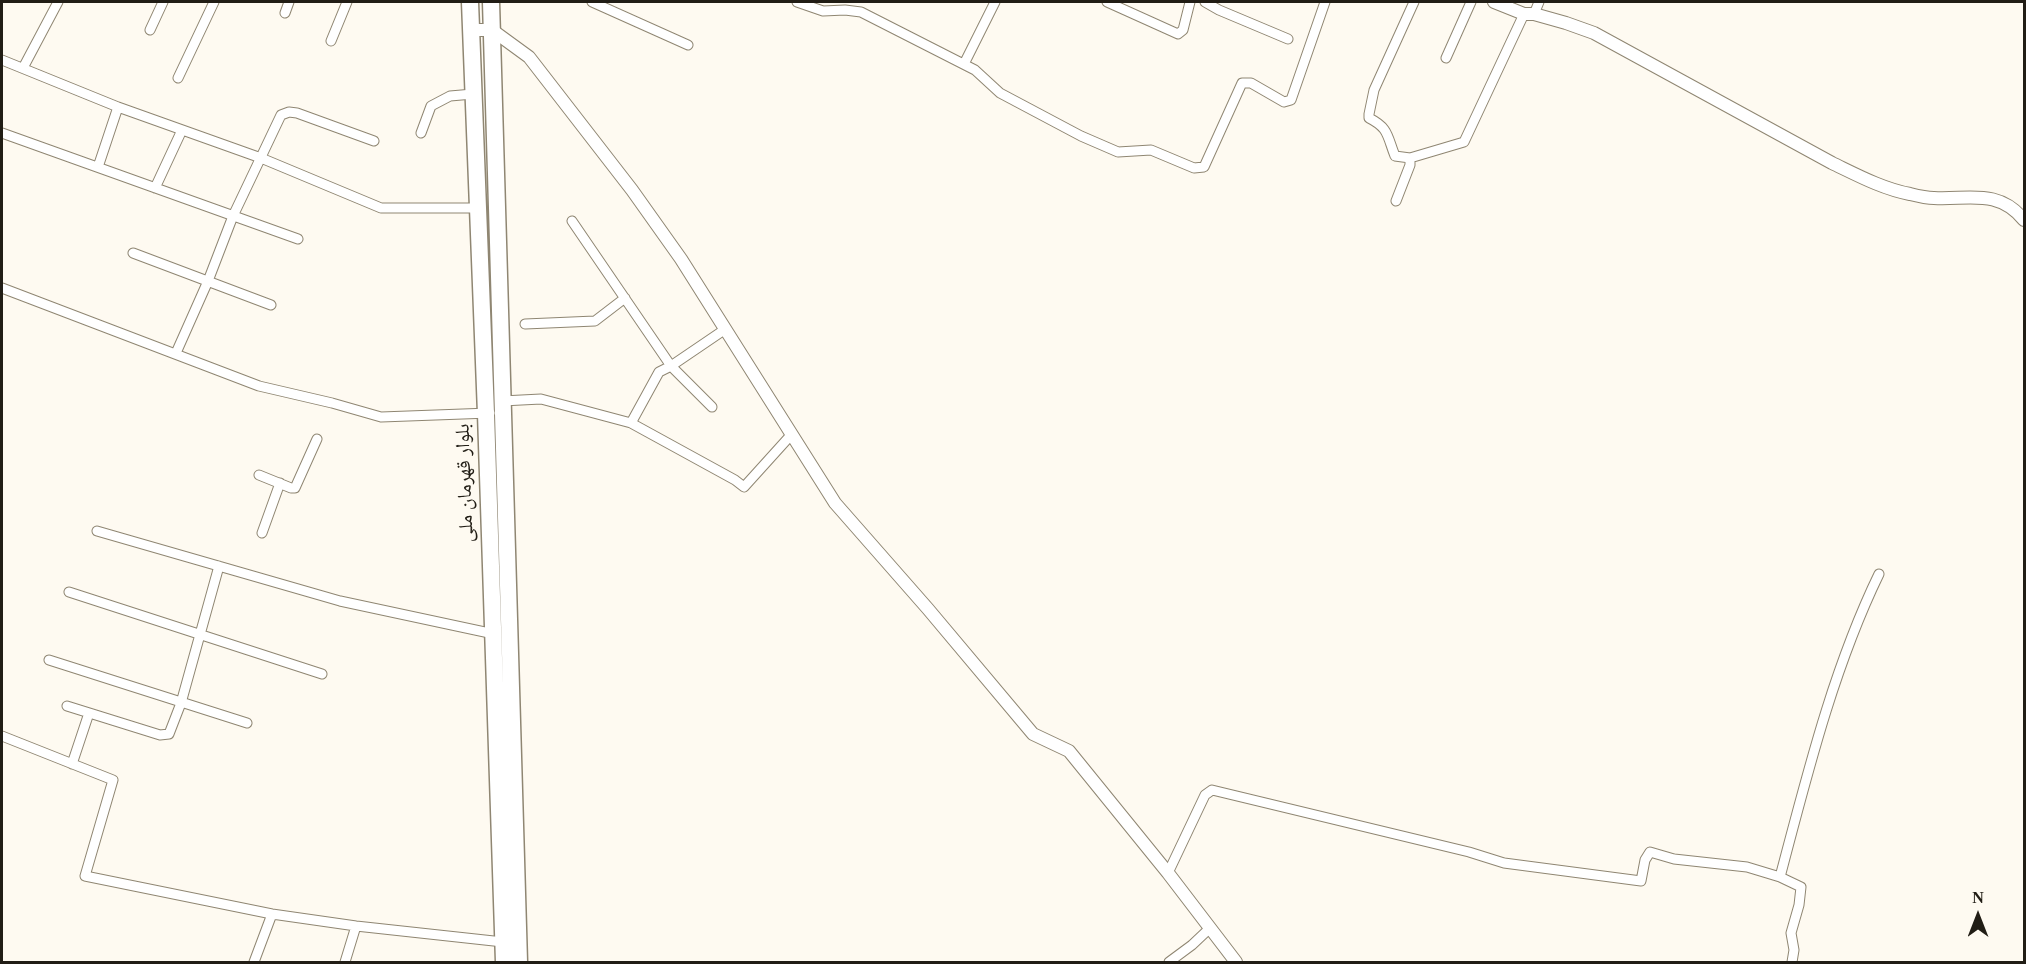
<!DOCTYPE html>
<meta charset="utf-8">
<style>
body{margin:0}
#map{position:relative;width:2026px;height:964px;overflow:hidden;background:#fefaf1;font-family:Georgia,serif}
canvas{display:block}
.frame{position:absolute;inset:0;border:3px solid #211d15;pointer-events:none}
.north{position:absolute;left:1948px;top:886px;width:60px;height:60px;-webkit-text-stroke:4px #fefaf1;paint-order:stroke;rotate:0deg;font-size:16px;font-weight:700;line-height:24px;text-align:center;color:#211d15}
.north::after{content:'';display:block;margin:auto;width:21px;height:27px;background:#211d15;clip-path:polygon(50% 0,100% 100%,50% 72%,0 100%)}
</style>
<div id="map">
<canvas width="2026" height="964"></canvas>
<div class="frame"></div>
<div class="north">N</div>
</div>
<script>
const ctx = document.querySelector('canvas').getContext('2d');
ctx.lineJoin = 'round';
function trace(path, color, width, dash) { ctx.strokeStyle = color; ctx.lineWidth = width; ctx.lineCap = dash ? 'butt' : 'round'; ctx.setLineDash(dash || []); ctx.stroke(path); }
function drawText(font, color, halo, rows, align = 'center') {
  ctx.font = font + ' Georgia,"Noto Naskh Arabic",serif'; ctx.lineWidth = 4.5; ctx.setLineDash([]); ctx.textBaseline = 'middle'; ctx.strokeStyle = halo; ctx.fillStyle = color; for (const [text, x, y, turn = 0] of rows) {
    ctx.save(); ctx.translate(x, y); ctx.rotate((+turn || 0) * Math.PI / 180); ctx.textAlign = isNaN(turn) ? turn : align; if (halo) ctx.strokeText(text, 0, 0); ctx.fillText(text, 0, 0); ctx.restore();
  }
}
const street = new Path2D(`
 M592 2 688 45
 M797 2 823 11 845 10 861 12 975 70 1000 93 1081 136 1118 152 1151 150 1194 168 1204 167 1242 83H1251L1284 102 1291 100 1325 2
 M1107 2 1178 34 1183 30 1190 2
 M1205 2 1219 10 1288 39
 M285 13 289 2
 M1534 14 1539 2
 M150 30 163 2
 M331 41 347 2
 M1446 58 1471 2
 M2 60 118 107 261 158 381 208H480
 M964 64 995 2
 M23 68 58 2
 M178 78 214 2
 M2 133 298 239
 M421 133 431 106 450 96 473 94
 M1410 158 1395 156C1387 136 1389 128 1369 118V114L1374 90 1414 2
 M98 167 118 107
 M155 188 182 130
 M1396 201 1410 165V158L1464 142 1524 14
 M572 221 671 366 712 407
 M133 253 271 305
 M2 288 259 386 332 403 381 417 490 413
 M525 324 595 321 625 298
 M176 353 208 281 233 216 281 115 289 112 297 113 374 141
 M502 401 541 399 631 423 735 480 744 487 791 435
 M631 423 659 372 671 366 724 330
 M259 475 291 488H295L317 439
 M97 531 340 601 494 634
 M262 533 280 483
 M69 592 322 674
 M49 660 247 723
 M67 706 160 735 169 734 181 703 219 566
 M2 736 113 780 85 876 272 914 356 926 503 942
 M72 764 89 713
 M1168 873 1205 795 1212 790 1469 852 1504 863 1641 881 1645 860 1650 852 1674 859 1747 867 1780 877
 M254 962 272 914
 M345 962 356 926
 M1169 962 1192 945 1210 928
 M1792 962 1794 950 1791 933 1799 905 1801 887 1780 877C1807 775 1833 669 1879 574`);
const secondary = new Path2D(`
 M1494 2 1524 14H1534L1566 23 1594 33 1832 163C1857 175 1883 189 1910 194 1918 196 1926 198 1934 198 1968 200 1998 188 2024 220
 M472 30H492L529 57 632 190 681 259 835 503 928 609 1033 734 1069 751 1168 873 1236 962`);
const highway = new Path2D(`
 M470 2 486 414 504 962
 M491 2 519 962`);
trace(street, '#8f8672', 11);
trace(secondary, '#8f8672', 14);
trace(highway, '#8f8672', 19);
trace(street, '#fff', 9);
trace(secondary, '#fff', 12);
trace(highway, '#fff', 16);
drawText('20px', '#211d15', '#fefaf1', [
 ["بلوار قهرمان ملی",468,483,-92]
]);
</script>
